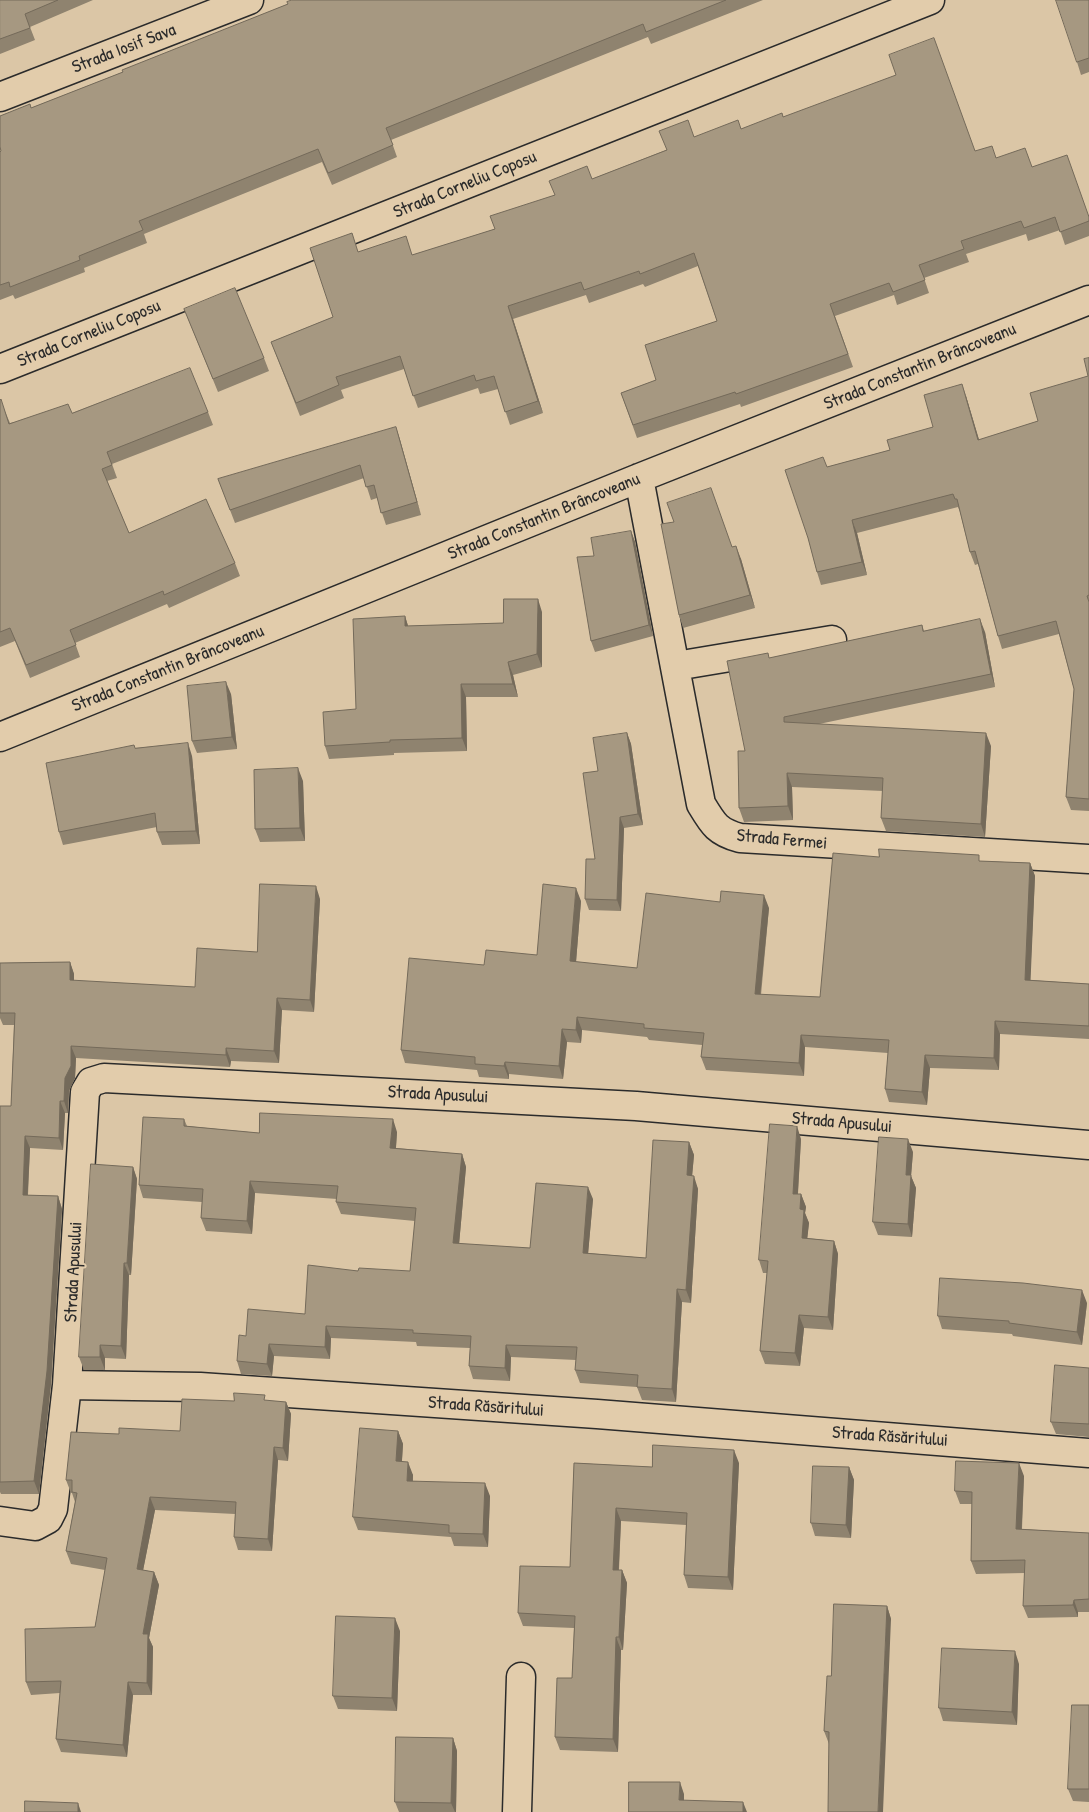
<!DOCTYPE html>
<meta charset="utf-8">
<style>
body{margin:0}
canvas{display:block;background:#dbc6a6}
</style>
<canvas width="1089" height="1812"></canvas>
<script>
const ctx = document.querySelector('canvas').getContext('2d');
ctx.lineJoin = 'round';
function trace(path, color, width, dash) { ctx.strokeStyle = color; ctx.lineWidth = width; ctx.lineCap = dash ? 'butt' : 'round'; ctx.setLineDash(dash || []); ctx.stroke(path); }
function fillPath(path, color) { ctx.fillStyle = color; ctx.fill(path, 'evenodd'); }
function drawText(font, color, halo, rows, align = 'center') {
  ctx.font = font + ' "Patrick Hand",sans-serif'; ctx.lineWidth = 4; ctx.setLineDash([]); ctx.textBaseline = 'middle'; ctx.strokeStyle = halo; ctx.fillStyle = color; for (const [text, x, y, turn = 0] of rows) {
    ctx.save(); ctx.translate(x, y); ctx.rotate((+turn || 0) * Math.PI / 180); ctx.textAlign = isNaN(turn) ? turn : align; if (halo) ctx.strokeText(text, 0, 0); ctx.fillText(text, 0, 0); ctx.restore();
  }
}
const street = new Path2D(`
 M0 97 249 0
 M0 369 930 0
 M639 478 701 804C713 824 717 832 740 838L1089 859
 M676 666 832 640
 M0 737 639 478 1089 300
 M67 1385 200 1387 597 1414 1089 1453
 M0 1521 35 1526 48 1519 53 1509 67 1385 85 1092 91 1082 104 1078 636 1106 1089 1145
 M517 1812 521 1677`);
trace(street, '#2b2b2b', 31);
trace(street, '#e2ccab', 28);
fillPath(new Path2D(`
 M0 0H93L30 27 35 40 0 54Z
 M292 0H763L651 44 648 37 391 140 397 157 332 185 322 162 144 234 147 243 84 268 85 272 15 299 13 295 0 300V152L1 151 0 148V116L31 108 123 72 288 4Z
 M1089 0V72L1081 75 1077 62Z
 M783 117 975 151 997 158 1032 167 1089 217V236L1065 245 1060 230 1028 241 1026 234 966 254 969 262 924 278 929 293 897 305 894 295 835 316 853 367 741 407 740 404 637 438 621 393 656 380 717 321 698 266 645 287 643 284 589 303 586 295 513 319 543 413 510 425 498 389 480 394 478 388 418 408 404 369 341 390 344 398 300 416 271 342 333 317 358 252 413 255 495 229 555 195 592 179 666 150 694 137 741 129Z
 M184 309 264 358 269 371 218 392Z
 M1089 358V811L1071 810 1066 797 1074 689 1059 634 1002 649 998 636 978 564 975 565 970 552 960 512 958 507 857 533 867 575 821 585 817 572 808 538 827 467 890 450 933 427 966 396 979 440 1038 421 1088 376Z
 M0 400 10 423 72 413 208 412 213 425 112 464 117 478 107 481 129 533 235 563 240 576 169 608 167 604 75 643 80 657 30 678 15 641 0 647Z
 M396 427 400 440 421 515 386 525 377 498 371 500 364 478 235 523 218 479Z
 M631 531 635 542 653 636 595 652 591 641 594 556Z
 M732 547 741 559 755 608 683 628 679 615Z
 M542 612V667L513 675 518 697H466L467 751 394 753V755L329 759 325 746 356 709 405 616 408 626 503 623Z
 M922 625 924 631 985 632 995 687 819 724 991 746 985 837 886 831 881 818 883 791 792 787 793 820 744 822 739 808 745 751 770 658Z
 M231 694 237 749 197 753 192 741Z
 M627 733 631 744 643 825 624 828 621 911 589 910 585 899 595 859 598 771Z
 M135 748 192 756 200 844 162 845 157 832V827L63 845 59 832Z
 M303 781 305 841 260 842 255 829Z
 M879 857 1030 863 1035 876 1030 980 1089 984V1039L1000 1034 999 1070 930 1068 927 1105 889 1102 885 1089 888 1053 805 1047 804 1076 706 1070 701 1057 702 1045 649 1040 647 1037 582 1030 581 1043 567 1042 563 1079 509 1074V1079L479 1077 477 1070 405 1063 401 1050 484 965 537 955 581 901 576 962 637 968 769 908 761 995 820 997Z
 M320 899 314 1012 282 1010 279 1063 231 1061 230 1067 76 1058 75 1078 69 1091 68 1113H65L63 1150 30 1148 28 1195 58 1196 62 1209 51 1384 39 1494H1L0 1492V1106H11L14 1025H3L0 1018V963L70 962 74 974V981L195 987 257 952Z
 M184 1119 187 1126 259 1133 397 1132 396 1148 462 1154 466 1167 459 1244 530 1248 593 1199 588 1253 646 1258 689 1142 694 1155 692 1176 698 1189 691 1303 682 1302 676 1402 642 1400 637 1387 580 1383 575 1370 576 1360 511 1357 510 1381 473 1379 469 1366 470 1348 417 1346 416 1342 331 1338 330 1359 274 1356 272 1376 241 1374 237 1361 246 1336 305 1314 358 1271H410L415 1221 341 1214 336 1202 337 1199 255 1193 252 1234 206 1231 201 1218 202 1202 143 1198 139 1185Z
 M801 1139 798 1194H801L806 1207 805 1213 809 1223 807 1238 834 1241 838 1254 833 1330 804 1328 800 1366 765 1364 760 1351 767 1273H763L759 1260Z
 M913 1152 911 1176 916 1188 912 1237 878 1235 873 1222Z
 M133 1167 137 1179 131 1275H129L126 1359 105 1358V1370H84L79 1357Z
 M1087 1303 1082 1345 1013 1336 1012 1334 942 1329 938 1316Z
 M1089 1368V1437L1056 1434 1051 1422Z
 M234 1401H267L286 1402 291 1414 288 1461 278 1460 272 1551 238 1550 234 1537 235 1514 155 1510 143 1570 154 1572 159 1585 149 1638 153 1647 152 1695H133L127 1757 61 1752 56 1739 60 1693 31 1695 26 1682 95 1627 105 1570 71 1564 66 1551 75 1502 72 1493H71L66 1480 119 1434 180 1431Z
 M398 1431 403 1444 402 1461 413 1475V1481L490 1496 488 1547 454 1546 451 1537 358 1530 353 1517Z
 M574 1463 652 1467 739 1463 733 1590 688 1588 684 1575 686 1525 621 1521 619 1570H622L627 1583 623 1650H621L618 1752 560 1750 555 1737 572 1678 574 1628 523 1626 518 1613 570 1567Z
 M849 1467 854 1480 851 1538 815 1536 811 1523Z
 M1024 1476 1022 1529 1089 1533V1612H1078V1617L1028 1618 1023 1606 1025 1573 976 1574 971 1561 972 1504H960L955 1491Z
 M887 1606 891 1619 829 1744 824 1731 831 1676Z
 M400 1631 397 1711 338 1709 333 1696Z
 M1019 1664 1017 1725 943 1721 939 1708Z
 M1089 1705V1802L1073 1801 1068 1789Z
 M453 1738 457 1751 456 1812H399L395 1802Z`), '#8f836f');
fillPath(new Path2D(`
 M508 306 513 319 543 413 538 401Z
 M962 384 966 396 983 453 978 440Z
 M396 427 400 440 421 515 417 502Z
 M852 520 857 533 867 575 862 562Z
 M631 531 635 542 653 636 649 625Z
 M736 546 741 559 755 608 750 595Z
 M538 599 542 612V667L537 654Z
 M405 616 409 629 405 626Z
 M980 619 985 632 995 687 991 674Z
 M508 662 513 675 518 697 513 684Z
 M226 682 231 694 237 749 232 737Z
 M461 684 466 697 467 751 462 738Z
 M627 733 631 744 643 825 638 814Z
 M986 733 991 746 985 837 981 824Z
 M188 743 192 756 200 844 196 831Z
 M298 768 303 781 305 841 300 828Z
 M787 773 792 787 793 820 788 806Z
 M620 817 624 828 621 911 617 900Z
 M1030 863 1035 876 1030 993 1025 980Z
 M316 886 320 899 314 1012 310 1000Z
 M576 888 581 901 575 974 570 961Z
 M764 895 769 908 759 1007 755 994Z
 M70 962 74 974V993L70 980Z
 M277 998 282 1010 279 1063 274 1051Z
 M577 1017 582 1030 581 1043 576 1030Z
 M995 1021 1000 1034 999 1070 994 1058Z
 M562 1029 567 1042 563 1079 559 1066Z
 M801 1035 805 1047 804 1076 799 1063Z
 M71 1046 76 1058 75 1078 69 1091 68 1113 64 1101 65 1078Z
 M226 1048 231 1061 230 1067 226 1055Z
 M925 1055 930 1068 927 1105 922 1092Z
 M505 1062 509 1074V1079L504 1066Z
 M60 1101 65 1113 63 1150 59 1138Z
 M393 1119 397 1132 395 1160 390 1148Z
 M797 1126 801 1139 797 1207 793 1194Z
 M25 1136 30 1148 27 1207 23 1195Z
 M908 1139 913 1152 911 1176 916 1188 912 1237 908 1224 906 1175Z
 M689 1142 694 1155 691 1188 687 1175Z
 M462 1154 466 1167 458 1256 453 1243Z
 M133 1167 137 1179 131 1275 127 1263Z
 M694 1176 698 1189 691 1303 686 1290Z
 M250 1181 255 1193 252 1234 247 1221Z
 M588 1187 593 1199 587 1266 583 1253Z
 M801 1194 806 1207 805 1213 809 1223 806 1251 802 1238 800 1209Z
 M58 1196 62 1209 51 1384 39 1494 34 1481Z
 M834 1241 838 1254 833 1330 828 1317Z
 M124 1263 129 1275 126 1359 121 1346Z
 M677 1289 682 1302 676 1402 672 1389Z
 M1082 1290 1087 1303 1082 1345 1077 1332Z
 M799 1315 804 1328 800 1366 795 1353Z
 M326 1326 331 1338 330 1359 325 1347Z
 M269 1344 274 1356 272 1376 267 1364Z
 M100 1345 105 1358V1370L100 1357Z
 M506 1345 511 1357 510 1381 505 1368Z
 M286 1402 291 1414 288 1461 283 1448Z
 M398 1431 403 1444 401 1474 396 1461Z
 M274 1447 278 1460 272 1551 268 1539Z
 M734 1450 739 1463 733 1590 728 1577Z
 M408 1462 413 1475 412 1494 407 1481Z
 M1019 1463 1024 1476 1021 1542 1016 1529Z
 M849 1467 854 1480 851 1538 846 1525Z
 M485 1483 490 1496 488 1547 483 1534Z
 M150 1497 155 1510 141 1581 137 1569Z
 M616 1508 621 1521 618 1583 613 1570Z
 M622 1570 627 1583 623 1650 619 1637Z
 M154 1572 159 1585 149 1638 153 1647 152 1695 147 1683 143 1634Z
 M1074 1600 1078 1612V1617L1073 1605Z
 M887 1606 891 1619 883 1812H878Z
 M395 1618 400 1631 397 1711 392 1698Z
 M616 1637 621 1650 618 1752 613 1739Z
 M1015 1651 1019 1664 1017 1725 1012 1712Z
 M128 1682 133 1695 127 1757 123 1745Z
 M453 1738 457 1751 456 1812H455L451 1803Z
 M680 1782 684 1794V1812L679 1800Z
 M743 1802 747 1812H743Z
 M78 1803 81 1812H78Z`), '#746a5a');
const building = new Path2D(`
 M0 0H58L25 14 30 28 0 39Z
 M292 0H726L646 32 643 24 386 128 393 145 328 173 318 149 139 221 143 230 79 256 80 260 10 287 9 282 0 285V152L1 151 0 147V116L30 104 31 108 123 72 122 70 288 4 287 2Z
 M1056 0H1089V58L1077 62Z
 M934 38 975 151 992 146 996 158 1025 148 1032 167 1067 155 1089 217V221L1060 232 1055 217 1024 228 1021 221 961 241 964 249 919 265 925 280 893 292 889 283 830 304 848 354 736 394 735 392 633 425 621 393 656 380 645 345 717 321 694 253 640 274 639 271 584 290 581 282 508 306 538 401 505 412 494 376 476 381 474 375 413 396 400 356 336 377 339 385 296 403 271 342 333 317 310 248 352 233 358 252 406 236 412 255 495 229 490 216 555 195 549 181 587 166 592 179 667 150 659 131 688 120 694 137 738 120 741 129 782 113 783 117 896 75 889 55Z
 M235 288 264 358 213 379 184 309Z
 M1089 358V595L1087 596 1089 602V799L1066 797 1074 689 1056 621 998 636 975 551 970 552 957 499H955L953 494 852 520 862 562 817 572 808 538 785 470 823 457 827 467 890 450 887 440 933 427 924 395 962 384 978 440 1038 421 1030 393 1088 376 1084 359Z
 M190 368 208 412 107 452 112 465 102 469 129 533 206 499 235 563 164 595 163 591 70 630 76 645 26 665 10 628 0 632V400L1 399 9 424 68 404 72 413Z
 M396 427 417 502 381 513 374 485 366 487 360 465 230 510 218 479Z
 M711 488 732 547 736 546 750 595 679 615 661 524 674 522 667 503Z
 M631 531 649 625 591 641 577 557 594 556 591 538Z
 M504 599H538L537 654 508 662 513 684H461L462 738 390 740V742L325 746 323 712 356 709 353 619 405 616V626L503 623Z
 M980 619 991 674 784 717V722L986 733 981 824 881 818 883 778 787 773 788 806 739 808 738 751H745L727 661 768 653 769 658 922 625 923 631Z
 M226 682 232 737 192 741 187 686Z
 M627 733 638 814 620 817 617 900 585 899 586 859H595L583 773 598 771 593 738Z
 M188 743 196 831 157 832 155 813 59 832 46 763 134 745 135 748Z
 M298 768 300 828 255 829 254 770Z
 M879 849 979 855V861L1030 863 1025 980 1089 984V1026L995 1021 994 1058 925 1055 922 1092 885 1089 889 1040 801 1035 799 1063 701 1057 704 1033 644 1028V1024L577 1017 576 1030 562 1029 559 1066 505 1062 504 1066 475 1064V1057L401 1050 409 958 484 965 486 950 537 955 543 884 576 888 570 961 637 968 646 893 720 902 721 891 764 895 755 994 820 997 833 853 879 857Z
 M260 884 316 886 310 1000 277 998 274 1051 226 1048V1055L71 1046V1066L65 1078 64 1101H60L59 1138 25 1136 23 1195 58 1196 47 1371 34 1481 0 1482V1106H11L15 1013H0V963L70 962V980L195 987 197 948 257 952Z
 M260 1113 393 1119 390 1148 462 1154 453 1243 530 1248 536 1183 588 1187 583 1253 646 1258 653 1140 689 1142 687 1175 694 1176 686 1290 677 1289 672 1389 637 1387 638 1375 575 1370 577 1347 506 1345 505 1368 469 1366 471 1336 413 1333V1330L326 1326 325 1347 269 1344 267 1364 237 1361 239 1335 246 1336 248 1309 305 1314 308 1265 358 1271 359 1268 410 1271 416 1208 336 1202 338 1186 250 1181 247 1221 201 1218 203 1189 139 1185 143 1117 184 1119V1126L259 1133Z
 M770 1124 797 1126 793 1194H801L800 1209 804 1210 802 1238 834 1241 828 1317 799 1315 795 1353 760 1351 768 1261 759 1260Z
 M879 1137 908 1139 906 1175H911L908 1224 873 1222Z
 M91 1164 133 1167 127 1263H124L121 1346 100 1345V1357H79Z
 M940 1278 1023 1283 1082 1290 1077 1332 1009 1323V1321L938 1316Z
 M1055 1365 1089 1368V1424L1051 1422Z
 M234 1393 265 1395 264 1400 286 1402 283 1448 274 1447 268 1539 234 1537 236 1502 150 1497 137 1569 154 1572 143 1634H148L147 1683 128 1682 123 1745 56 1739 61 1681 26 1682 25 1629 95 1627 107 1558 66 1551 77 1493 72 1492V1480H66L71 1432 119 1434V1428L180 1431 182 1399 234 1401Z
 M360 1428 398 1431 396 1461 408 1462 407 1481 485 1483 483 1534 449 1533V1525L353 1517Z
 M653 1445 734 1450 728 1577 684 1575 687 1513 616 1508 613 1570H622L619 1637H616L613 1739 555 1737 557 1678H572L575 1616 518 1613 520 1566 570 1567 574 1463 652 1467Z
 M956 1461 1019 1463 1016 1529 1089 1533V1599L1074 1600 1073 1605 1023 1606 1025 1560 971 1561 972 1492 955 1491Z
 M813 1466 849 1467 846 1525 811 1523Z
 M834 1604 887 1606 878 1812H828L829 1732 824 1731 827 1676H831Z
 M336 1616 395 1618 392 1698 333 1696Z
 M942 1648 1015 1651 1012 1712 939 1708Z
 M1072 1705H1089V1789H1068Z
 M396 1737 453 1738 451 1803 395 1802Z
 M629 1782H680L679 1800 743 1802V1812H629Z
 M25 1801 78 1803V1812H25Z`);
fillPath(building, '#a69881');
trace(building, '#746a5a', 1);
drawText('18px', '#2b2b2b', '#e2ccab', [
 ["Strada Iosif Sava",124,49,-21],
 ["Strada Corneliu Coposu",465,185,-22],
 ["Strada Corneliu Coposu",89,334,-22],
 ["Strada Constantin Brâncoveanu",920,367,-22],
 ["Strada Constantin Brâncoveanu",544,517,-22],
 ["Strada Constantin Brâncoveanu",168,669,-22],
 ["Strada Fermei",782,840,5],
 ["Strada Apusului",438,1095,3],
 ["Strada Apusului",842,1123,5],
 ["Strada Apusului",74,1272,-87],
 ["Strada Răsăritului",486,1407,4],
 ["Strada Răsăritului",890,1437,4]
]);
</script>
